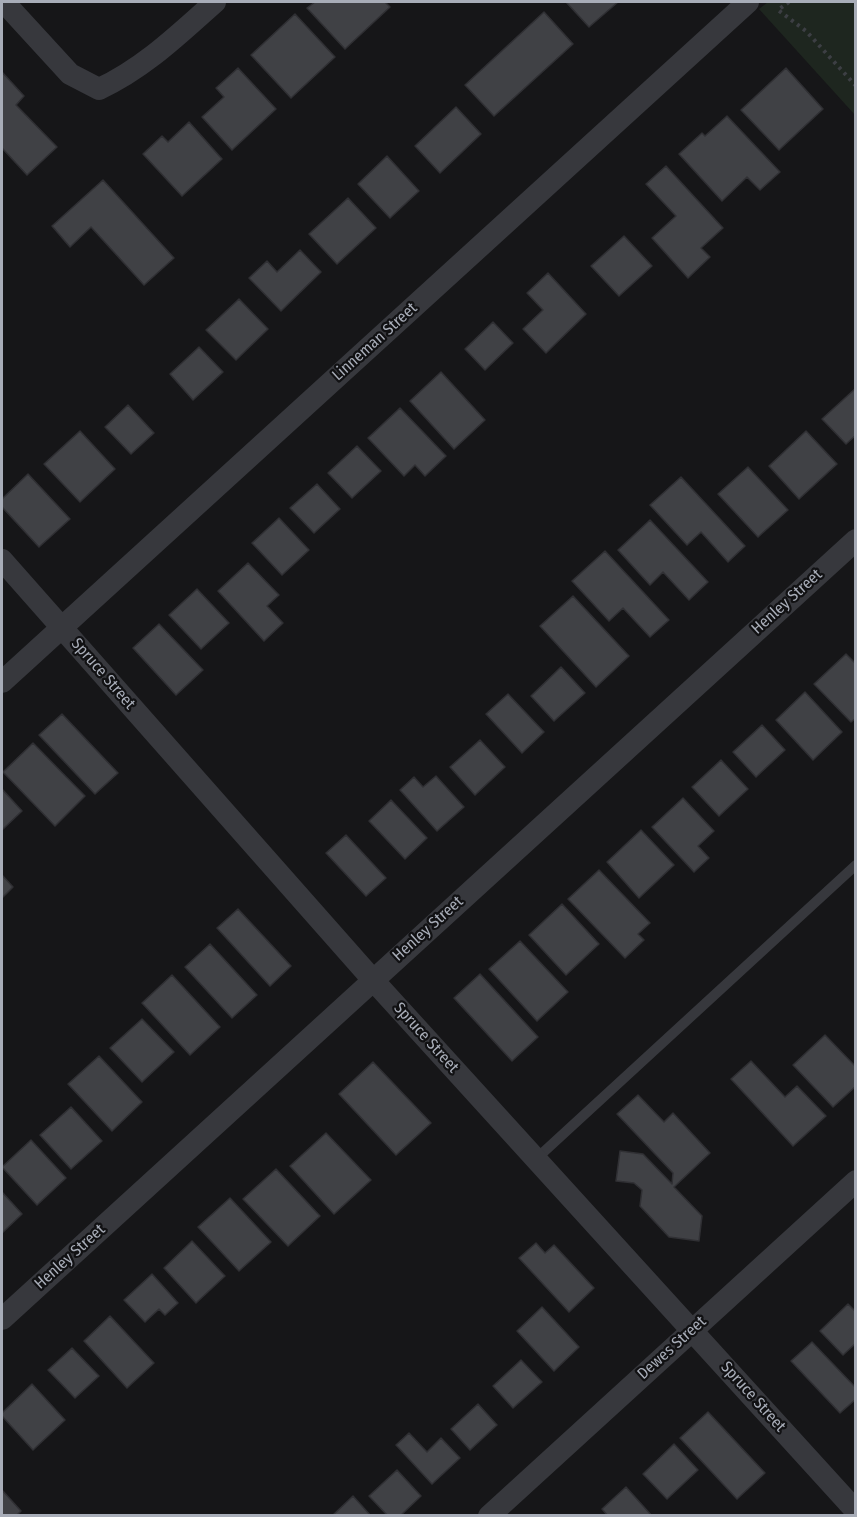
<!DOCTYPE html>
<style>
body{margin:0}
#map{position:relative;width:857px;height:1517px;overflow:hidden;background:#161618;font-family:"Fira Sans Condensed",sans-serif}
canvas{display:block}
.frame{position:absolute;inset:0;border:3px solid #a8adb8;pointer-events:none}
</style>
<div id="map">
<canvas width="857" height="1517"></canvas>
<div class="frame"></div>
</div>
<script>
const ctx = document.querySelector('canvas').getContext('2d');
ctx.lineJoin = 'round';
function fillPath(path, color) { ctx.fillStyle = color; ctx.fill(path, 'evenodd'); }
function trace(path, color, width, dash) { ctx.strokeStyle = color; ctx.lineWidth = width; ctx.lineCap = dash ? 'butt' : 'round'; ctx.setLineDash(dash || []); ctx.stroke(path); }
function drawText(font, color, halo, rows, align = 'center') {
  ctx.font = font + ' "Fira Sans Condensed",sans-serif'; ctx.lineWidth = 4.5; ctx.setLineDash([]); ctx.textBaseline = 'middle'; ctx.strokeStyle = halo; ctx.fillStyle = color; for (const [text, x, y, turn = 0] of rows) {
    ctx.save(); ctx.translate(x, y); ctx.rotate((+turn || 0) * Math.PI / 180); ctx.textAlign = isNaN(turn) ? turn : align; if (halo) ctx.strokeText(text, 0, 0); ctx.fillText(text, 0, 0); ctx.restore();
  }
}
fillPath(new Path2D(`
 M768 2H855V115L759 9Z`), '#1e261f');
const building = new Path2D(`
 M315 2H385L390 7 345 49 307 8Z
 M566 2H618L589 27Z
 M544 12 573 44 494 116 465 85Z
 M295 14 335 57 291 98 251 55Z
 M238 68 276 109 232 150 202 117 224 97 216 88Z
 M786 68 823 109 779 150 741 110Z
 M2 72 24 96 16 105 57 147 27 175 2 148Z
 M456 107 481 134 440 173 415 146Z
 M727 116 780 172 760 190 747 177 722 201 679 154 702 133 705 136Z
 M189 122 222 159 182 196 143 154 162 136 168 142Z
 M387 156 419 191 390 218 358 184Z
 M666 166 723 228 701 248 710 257 688 278 652 238 676 216 646 184Z
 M103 180 174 258 144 285 91 227 70 247 52 226Z
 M348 198 376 228 337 264 309 234Z
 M624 236 652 266 619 296 591 266Z
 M300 250 321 272 281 311 249 278 267 261 277 272Z
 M548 273 586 314 546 353 523 329 543 310 527 293Z
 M239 299 268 329 236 360 206 330Z
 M493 322 513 343 485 370 465 349Z
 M199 347 223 372 193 400 170 374Z
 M441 372 485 420 454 449 410 401Z
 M856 388V435L846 444 822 419Z
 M128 405 154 433 131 454 105 427Z
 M400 408 446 456 425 476 415 465 404 476 368 438Z
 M80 431 115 469 80 502 44 464Z
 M806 431 837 464 799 499 769 466Z
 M357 446 381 471 352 498 328 473Z
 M748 467 788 510 758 537 718 494Z
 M28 474 70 519 39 547 2 507V499Z
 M681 477 745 546 728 562 701 532 687 545 650 505Z
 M317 484 340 509 314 533 290 508Z
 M279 518 309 550 282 575 252 543Z
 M650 520 708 582 689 600 663 572 650 585 618 550Z
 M605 551 669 620 650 637 623 608 609 621 572 581Z
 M248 563 279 595 267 606 283 623 264 641 218 591Z
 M197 589 229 623 201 649 169 615Z
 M573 596 629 656 596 687 540 626Z
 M159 624 203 670 176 695 133 648Z
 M846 654 856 664V718L851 722 814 684Z
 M561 667 585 693 554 721 531 696Z
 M805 692 842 732 813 760 776 720Z
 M508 694 544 732 522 753 486 714Z
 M62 714 118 773 95 794 39 735Z
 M762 725 785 750 756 777 733 752Z
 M480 740 505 767 475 795 450 767Z
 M33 743 85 796 55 826 3 772Z
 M721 760 748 789 719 816 692 787Z
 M436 776 464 807 437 831 400 790 414 777 423 787Z
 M2 789 22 811 2 830Z
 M683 798 714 831 698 846 709 858 694 872 652 827Z
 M391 800 427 838 405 859 369 821Z
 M641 830 674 865 639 898 607 862Z
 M346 835 386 878 366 896 326 853Z
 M599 870 650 923 638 934 644 940 625 958 568 899Z
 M2 875 13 887 2 898Z
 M562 904 599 944 566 975 529 935Z
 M238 909 291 966 270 986 217 928Z
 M520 941 568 992 537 1021 489 969Z
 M210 944 257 995 232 1018 185 967Z
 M480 974 538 1037 512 1061 454 998Z
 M172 975 220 1027 190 1055 142 1003Z
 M142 1019 174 1052 142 1082 110 1048Z
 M825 1035 856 1067V1086L833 1107 793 1065Z
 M99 1056 142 1102 112 1131 68 1084Z
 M751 1061 785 1097 797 1086 826 1116 793 1146 731 1079Z
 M373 1062 431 1123 396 1155 339 1094Z
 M638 1095 664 1122 673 1113 710 1153 674 1187 702 1216 699 1241 669 1237 640 1206 642 1190 634 1183 616 1181 620 1151 643 1154 672 1184 673 1173 617 1114Z
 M71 1107 102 1141 71 1169 40 1135Z
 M326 1133 371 1180 334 1214 290 1166Z
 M31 1140 66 1178 37 1205 2 1167Z
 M276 1169 320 1216 288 1246 243 1199Z
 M2 1192 22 1214 2 1233Z
 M230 1198 271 1242 239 1271 198 1227Z
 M192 1241 225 1276 196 1303 164 1268Z
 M536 1243 545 1253 554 1245 594 1288 569 1312 519 1258Z
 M152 1274 178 1303 165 1315 159 1309 145 1322 124 1300Z
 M848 1304 856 1312V1343L843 1355 820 1331Z
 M542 1307 579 1347 554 1371 517 1331Z
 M110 1316 154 1363 127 1388 84 1341Z
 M812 1342 856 1388V1399L840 1413 791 1361Z
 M72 1348 99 1376 75 1398 48 1370Z
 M521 1360 542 1382 513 1408 493 1386Z
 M32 1384 65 1420 33 1450 2 1416V1413Z
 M478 1404 497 1425 470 1450 451 1429Z
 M708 1412 765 1473 737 1499 680 1438Z
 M409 1433 427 1452 441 1438 460 1458 432 1484 396 1445Z
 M674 1444 698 1470 667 1499 643 1474Z
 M397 1470 421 1496 400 1516H388L369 1496Z
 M626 1487 652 1516H608L602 1509Z
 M2 1490 21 1511 16 1516H2Z
 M353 1496 371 1516H332Z`);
fillPath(building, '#404145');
trace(building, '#303034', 1.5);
trace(new Path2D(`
 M789 2 778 10 806 31 856 86`), '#3d3f44', 4, [3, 4.5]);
trace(new Path2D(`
 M536 1159 856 865`), '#37383d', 10);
trace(new Path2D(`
 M4 2 70 74 99 89C144 68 178 35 215 2
 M2 560 373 980 856 1511
 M2 682 748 2
 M2 1319 856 540
 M489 1516 856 1181`), '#37383d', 22);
drawText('16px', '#a8adb8', '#111113', [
 ["Linneman Street",375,342,-42],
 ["Henley Street",787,602,-42],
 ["Spruce Street",103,674,49],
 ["Henley Street",428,929,-42],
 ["Spruce Street",426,1038,48],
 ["Henley Street",70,1257,-42],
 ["Dewes Street",672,1348,-42],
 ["Spruce Street",753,1397,48]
]);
</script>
